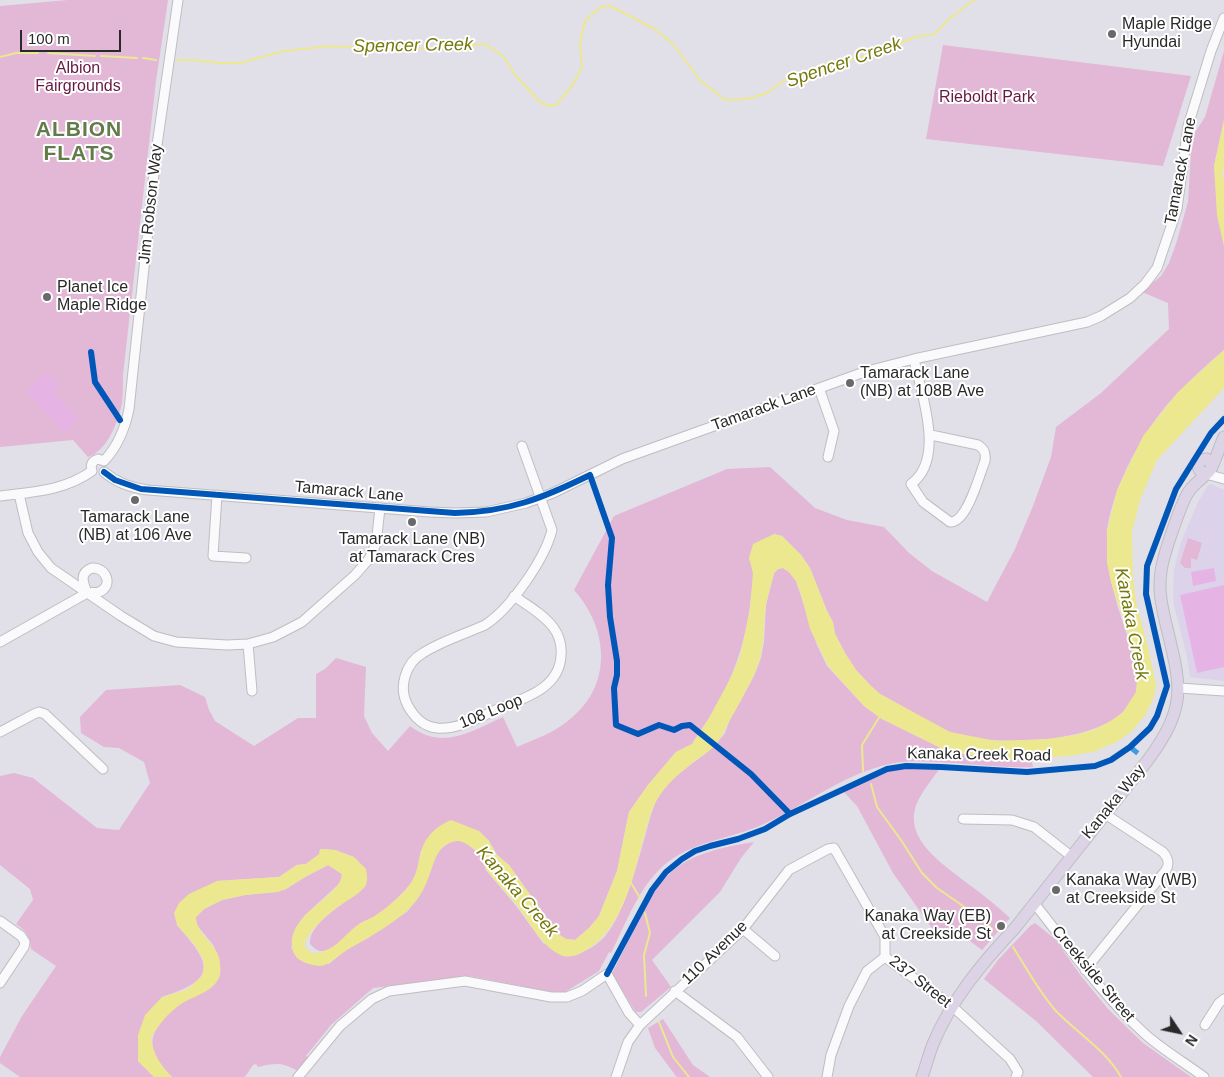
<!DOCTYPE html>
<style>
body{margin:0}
#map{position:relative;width:1224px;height:1077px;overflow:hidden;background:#e1dfe8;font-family:Arial,sans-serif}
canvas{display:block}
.north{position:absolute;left:1154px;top:1007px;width:50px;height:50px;-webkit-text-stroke:4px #fff;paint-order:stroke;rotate:124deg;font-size:14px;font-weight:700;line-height:20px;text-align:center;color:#292929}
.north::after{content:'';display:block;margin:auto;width:18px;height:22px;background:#292929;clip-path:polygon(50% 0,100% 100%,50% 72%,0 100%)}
.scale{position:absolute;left:20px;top:30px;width:101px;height:22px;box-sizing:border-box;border:2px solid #292929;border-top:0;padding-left:6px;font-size:15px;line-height:18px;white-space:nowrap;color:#292929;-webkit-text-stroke:4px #fff;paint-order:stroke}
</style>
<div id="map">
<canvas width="1224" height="1077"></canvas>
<div class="north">N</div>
<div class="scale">100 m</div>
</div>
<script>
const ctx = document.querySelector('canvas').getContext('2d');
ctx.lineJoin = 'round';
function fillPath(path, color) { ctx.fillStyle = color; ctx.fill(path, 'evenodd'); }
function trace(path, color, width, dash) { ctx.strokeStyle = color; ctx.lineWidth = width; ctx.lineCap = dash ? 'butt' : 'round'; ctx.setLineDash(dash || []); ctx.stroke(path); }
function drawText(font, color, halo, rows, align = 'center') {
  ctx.font = font + ' Arial,sans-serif'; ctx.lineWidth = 4; ctx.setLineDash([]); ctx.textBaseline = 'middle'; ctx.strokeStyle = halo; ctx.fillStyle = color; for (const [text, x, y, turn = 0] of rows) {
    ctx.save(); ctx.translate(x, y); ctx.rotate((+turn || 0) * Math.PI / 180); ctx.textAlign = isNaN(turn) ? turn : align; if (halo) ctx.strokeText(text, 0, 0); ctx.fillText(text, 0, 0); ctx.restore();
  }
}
fillPath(new Path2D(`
 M1211 484 1224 490V681L1190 677 1187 657 1174 606 1173 596 1174 570 1181 542 1198 502 1208 485Z`), '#dcd3eb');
fillPath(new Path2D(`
 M68 0H168L156 81 123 375C123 384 123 394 122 403 118 422 108 450 88 457L73 440 0 447V6Z
 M943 45 1191 76 1163 166 926 139Z
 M1224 51V120L1214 166 1224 246V350C1209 363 1194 376 1180 391 1146 424 1114 483 1107 530 1106 535 1108 540 1108 545 1108 551 1107 557 1108 564 1109 577 1114 591 1117 604 1123 624 1142 673 1136 692 1121 746 992 748 950 732 928 724 902 705 880 694L871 686 856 670 845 653 835 634 833 622 827 611 810 568 801 555 782 536 774 534 749 558C751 563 753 568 753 573 754 580 752 589 751 596 747 644 729 691 701 730L691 723 682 724 681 729 689 726 699 733 692 744 676 752 648 785 629 812 617 871 599 916 589 928 575 940 566 939 558 934 509 865 497 855 489 841 479 831 421 850C419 861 418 871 413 880 406 891 388 908 377 915 372 919 365 920 360 924 349 931 337 950 323 951 318 952 314 948 310 944 308 925 341 905 355 895L354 857 335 850 320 849V854L306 864 297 865 279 877 217 881 177 925C212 965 218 979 162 997L138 1061 154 1077H20L0 1063V1057L22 1016 56 966 31 949C30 936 26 931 16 924L33 900 30 889 0 865V776L14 773 33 778 97 828 119 830 150 783 144 762 119 748 104 747 81 733 80 717 106 690 180 685 205 697 209 710 215 721 254 746 298 718H316V674L325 669 336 658 366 667 364 716 372 733 388 751 410 726C443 751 471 731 503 717L517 747C535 739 554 733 569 720 613 686 609 629 574 590L614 516 727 469 770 467 815 508 847 520 884 527 909 553 932 571 987 602 1015 549 1033 506 1051 457 1056 427 1101 393 1169 329 1168 303 1142 292 1161 276 1169 263 1176 244 1188 202 1192 137 1205 117Z
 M1188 538 1202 543 1197 560 1191 558V568H1185L1180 563Z
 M783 568 789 572 796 581 817 645 827 666 864 706 882 719 947 751 1004 760 1031 759 1033 767C1006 768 980 765 954 763 936 762 918 760 901 762 847 769 805 807 757 827 724 840 691 842 663 866 638 889 626 923 611 953L609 952 599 971 562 994 470 976 373 988 331 1025 306 1056 309 1058 300 1069 296 1070C281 1062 275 1063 258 1067L256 1064 253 1065 245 1077H172C156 1061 144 1044 160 1023 166 1015 175 1007 183 1002 200 993 209 991 220 975L214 946 196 924V917L204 909 222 900 245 895 277 892 286 889 305 877 328 865 342 874 340 883 304 916 291 948 329 964 344 951 368 938 408 911 430 873 433 859 438 851 449 843 459 840 466 843 481 855 486 870 517 907 543 943 574 956C586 951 598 945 606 935 624 913 636 868 644 840 648 826 651 811 658 797 671 775 696 763 714 746L734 762H740L717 743 725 733 730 719 754 676 761 658 764 642 766 605 774 573 778 569Z
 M906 766 941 767C933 778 918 796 915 809 906 843 950 869 971 886 985 896 998 907 1010 918L982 950 954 929 942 932 934 931 893 873 857 806 842 790 887 769Z
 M754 842 741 858 720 892 652 960 671 987 641 1012H636L633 1008 612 973C635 933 649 876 695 857 714 849 734 845 754 842Z
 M1035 923 1055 939 1081 976 1108 1009 1143 1043 1191 1077H1093L1036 1021 984 979 998 960 1030 926Z
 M663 1019 693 1065 710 1077H677L676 1076 655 1048 648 1028Z`), '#e3b7d6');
fillPath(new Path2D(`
 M47 372 59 386 53 392 78 419 64 432 26 392Z
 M1214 568 1216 581 1193 586 1191 572Z
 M1224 585V667L1197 673 1180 595Z`), '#e6b4e4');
fillPath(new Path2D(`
 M1224 120V167L1222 175 1224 180V246L1217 216 1214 166Z
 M1224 350V388L1157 460 1140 500 1132 532 1133 579 1137 607 1145 635 1156 684 1154 697 1146 714 1131 732 1118 741 1096 751 1071 756 1004 760 947 751 882 719 864 706 828 666 810 629 801 594 796 581 789 572 783 568 778 569 774 573C771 584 768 595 766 605 762 631 766 650 754 675 748 688 741 700 734 713 727 724 724 735 715 745 710 751 703 755 696 760 677 775 659 790 651 813 635 859 630 929 581 953 576 955 569 958 563 956 542 948 529 921 516 904 507 893 496 883 488 872 484 867 484 859 480 855 475 849 464 840 456 841 437 844 435 861 429 876 426 885 422 893 416 901 402 920 367 938 347 950 340 954 334 961 327 964 321 967 316 966 309 964 299 961 292 956 292 945 290 912 341 897 342 874L328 865 305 877 286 889 277 892 245 895 222 900 204 909 196 917C196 935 219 944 220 963 220 966 221 971 220 975 215 992 193 996 181 1004 168 1013 159 1024 151 1038 153 1054 161 1066 172 1077H154L138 1061V1035L145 1015 162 997 186 990 191 986 202 976 204 967 203 959 194 944 177 925 174 913 179 903 189 894 217 881 279 877 297 865 306 864 319 854 320 849 335 850 354 857 366 869C367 875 368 880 366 885 362 892 351 898 345 902 333 910 304 932 305 947L312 953C335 953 343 935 359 924 365 920 371 919 376 915 387 908 406 892 412 881 418 872 418 861 421 852 425 836 437 826 451 820L479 831 489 841 497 855 509 865 558 934 566 939 575 940 589 928 599 916 617 871 629 812 648 785 676 752 692 744 709 718 730 679 740 656 750 609 753 573 749 558 753 544 774 534 782 536 801 555 810 568 827 611 833 622 835 634 845 653 856 670 871 686 880 694 950 732 996 741 1048 739 1075 735 1096 729 1111 721 1123 712 1136 692 1137 679 1129 637 1111 582 1107 563V531L1117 490 1143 436 1178 392Z`), '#ece890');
trace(new Path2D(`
 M48 53 95 56
 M101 56 137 58
 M0 57 16 53H38
 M143 58 156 60
 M177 60H195L219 63H240L284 51 331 46 400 50 486 44 503 56 516 76 541 103 551 106 556 105 572 86 582 67 580 43 585 21 600 7 610 6 653 28 672 43 700 80 725 100 747 99 767 93 785 80 807 72 830 68 853 59 874 54 918 36 933 35 949 19 974 0
 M863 771 862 745 880 716
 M871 784 877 807 901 840 922 873 937 888 979 917 992 929
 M631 883 640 898
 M645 913 650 933 644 955 646 996
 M1013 947C1027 969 1039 992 1056 1011 1076 1032 1107 1051 1121 1077
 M659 1022 673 1057 689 1077`), '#ece890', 2);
const minor = new Path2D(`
 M819 388 834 431 828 457
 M104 461C118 446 125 429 129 409L157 145 178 0
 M92 471C90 465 92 461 98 459L104 461
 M104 472C117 483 131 488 148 490L430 512 455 513 486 512 526 503 553 493 622 459 867 371 914 359 1087 322 1101 316 1130 298 1145 284 1157 268 1177 209 1188 126 1211 51 1224 18
 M1206 474 1224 479
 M911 484 923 502 950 522C967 523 979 476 985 461 986 454 985 449 978 445L931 435
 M911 484C946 459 921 393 914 359
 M19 494 28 533 38 552 51 568 121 616 154 636 176 642 227 645 248 644 273 637 302 622 355 575 369 559 376 544 380 508
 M217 495 213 556 246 558
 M0 496C32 492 64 491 92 471
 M92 568C106 567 114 586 99 592 95 593 91 592 87 593 83 582 79 573 92 568Z
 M514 596C527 605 543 614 553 627 559 635 562 645 561 656 559 689 524 698 498 709 480 717 458 730 437 728 424 727 414 717 408 706 398 688 405 663 423 653 442 641 465 634 485 625 510 609 545 559 552 530L522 446
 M0 642 87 593
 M248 644 252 691
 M1179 688 1224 691
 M0 732 34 714 39 712 45 714 103 769
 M963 819 1012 820 1034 827 1071 856
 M1034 903C1070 948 1102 995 1145 1034 1163 1050 1185 1063 1204 1077
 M0 921 21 936 25 942 24 947 0 983
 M743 929 775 956
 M885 957 953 1007 1010 1059 1018 1072 1016 1077
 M1085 970 1166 870C1170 863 1168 858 1163 852L1105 814
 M675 991 737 1037 768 1077
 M1205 1025 1219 1003 1224 999
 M298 1077 340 1026 372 999 389 991 465 981 551 997H567L582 991 607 974 629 1013 640 1025
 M616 1077 628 1042 640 1025 743 929 789 870 828 849 834 848 885 937V957
 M827 1077 831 1055 849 1006 867 971 885 957`);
const major = new Path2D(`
 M1206 474 1200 471C1196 465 1199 459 1207 459L1212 465
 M922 1077C926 1066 929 1054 933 1044 951 1000 983 962 1015 928L1148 760C1188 705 1181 687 1166 624 1162 607 1158 590 1161 572 1162 559 1182 499 1190 490 1194 484 1210 472 1211 469 1216 459 1219 448 1224 437`);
trace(minor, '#bebebf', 11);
trace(major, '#bebdc0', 13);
trace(minor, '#fafafc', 9);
trace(major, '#dcd3e6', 11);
trace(new Path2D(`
 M1130 747 1140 755`), '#3d9ce1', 5, [10, 5]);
trace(new Path2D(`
 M91 352 95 382 120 420
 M104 472 115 480 141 489 455 513C509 512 543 498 590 475L612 538 608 585 610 617 617 661V675L614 688 616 725 638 734 659 725 674 730 682 726 690 725 751 774 790 814
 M607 974 652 890 666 872 682 859 695 851 710 846 738 839 765 829 790 814 887 769 906 766 941 767 1027 772 1095 766 1111 760 1130 747 1150 728 1157 716 1167 686 1146 594 1147 566 1176 489 1211 433 1224 419`), '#0057b8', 6);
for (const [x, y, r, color] of [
 [1112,34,5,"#69696c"],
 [47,297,5,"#69696c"],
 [850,383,5,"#69696c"],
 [135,500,5,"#69696c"],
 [412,522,5,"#69696c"],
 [1056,890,5,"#69696c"],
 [1001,926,5,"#69696c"]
]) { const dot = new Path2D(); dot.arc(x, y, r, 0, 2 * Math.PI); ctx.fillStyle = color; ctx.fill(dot); trace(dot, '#fff', 2); }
drawText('16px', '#292929', '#fff', [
 ["Maple Ridge",1122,25],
 ["Hyundai",1122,43],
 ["Planet Ice",57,288],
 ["Maple Ridge",57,306],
 ["Tamarack Lane",860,374],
 ["(NB) at 108B Ave",860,392],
 ["Tamarack Lane",135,518,"center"],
 ["(NB) at 106 Ave",135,536,"center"],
 ["Tamarack Lane (NB)",412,540,"center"],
 ["at Tamarack Cres",412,558,"center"],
 ["Kanaka Way (WB)",1066,881],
 ["at Creekside St",1066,899],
 ["Kanaka Way (EB)",991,917,"right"],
 ["at Creekside St",991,935,"right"]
], 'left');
drawText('16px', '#671840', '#fff', [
 ["Albion",78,69],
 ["Fairgrounds",78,87],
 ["Rieboldt Park",987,98]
]);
drawText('16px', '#292929', '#fff', [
 ["Tamarack Lane",1181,171,-79],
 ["Jim Robson Way",151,204,-84],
 ["Tamarack Lane",764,408,-20],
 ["Tamarack Lane",349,492,5],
 ["108 Loop",491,712,-22],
 ["Kanaka Creek Road",979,755,1],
 ["Kanaka Way",1114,802,-51],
 ["110 Avenue",715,953,-44],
 ["Creekside Street",1093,974,50],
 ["237 Street",920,982,38]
]);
drawText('italic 18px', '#75790c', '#fff', [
 ["Spencer Creek",413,46,-1],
 ["Spencer Creek",844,63,-19],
 ["Kanaka Creek",1131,624,79],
 ["Kanaka Creek",517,892,49]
]);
ctx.letterSpacing = '1px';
drawText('bold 21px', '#617b49', '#fff', [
 ["ALBION",79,130],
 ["FLATS",79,154]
]);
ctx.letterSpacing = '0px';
</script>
